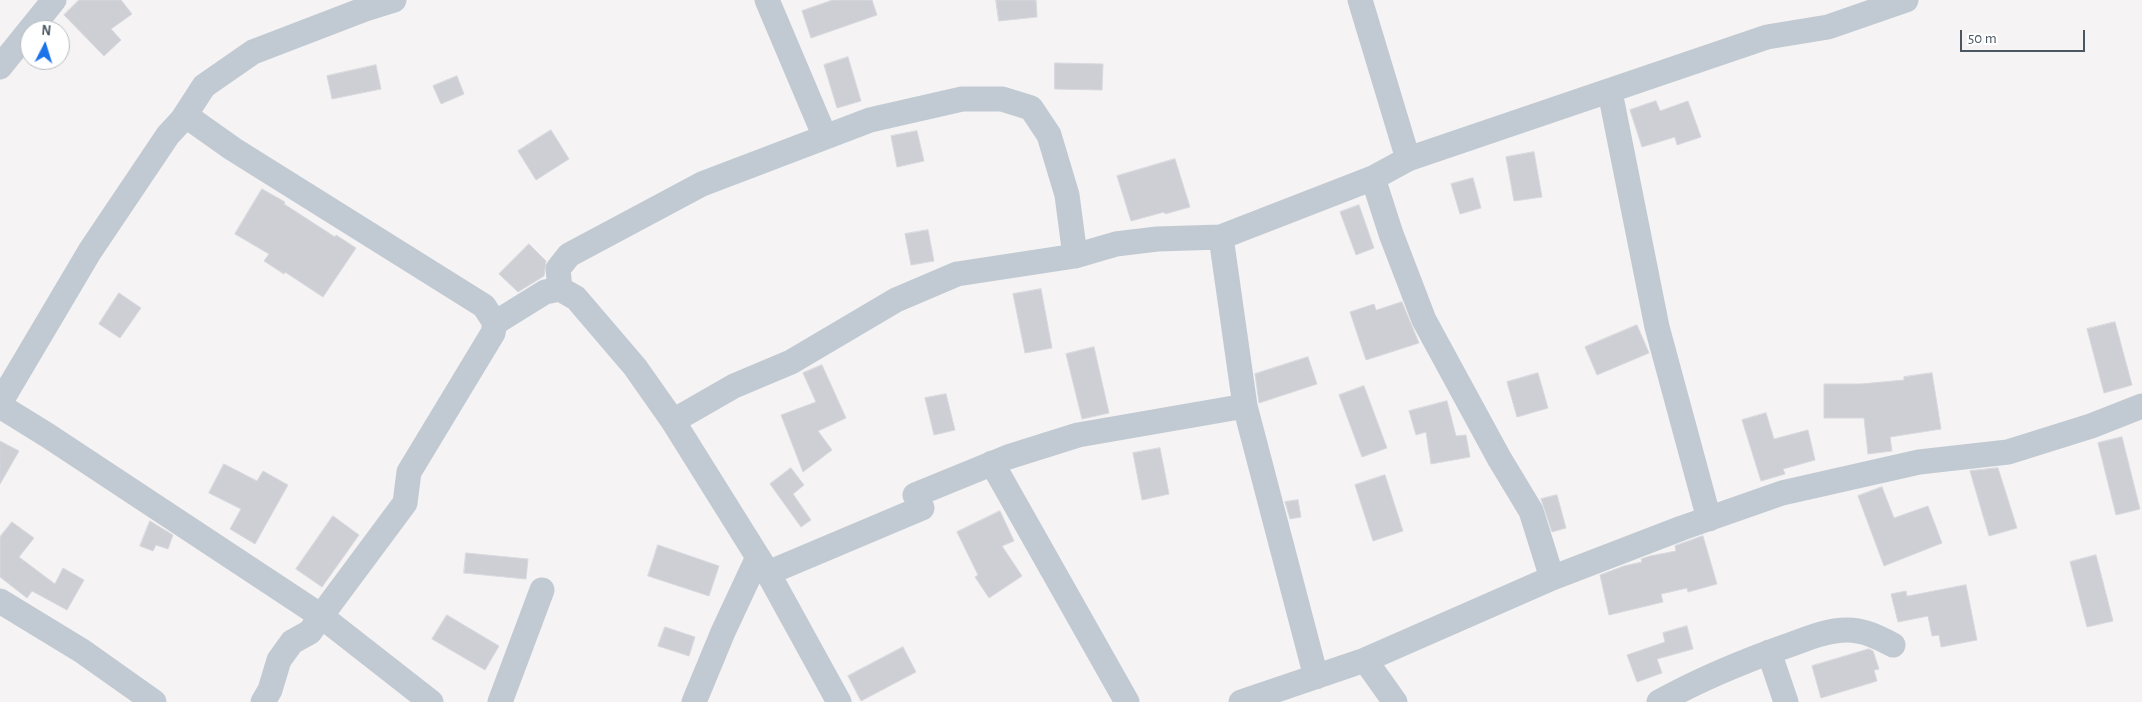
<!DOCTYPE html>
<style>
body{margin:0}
#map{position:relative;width:2142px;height:702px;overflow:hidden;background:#f5f3f3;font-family:"Alegreya Sans",sans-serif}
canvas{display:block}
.north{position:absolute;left:20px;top:20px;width:50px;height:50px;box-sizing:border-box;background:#fff;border:1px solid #b7bbc0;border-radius:50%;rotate:5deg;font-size:14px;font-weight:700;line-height:20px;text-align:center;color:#4a5661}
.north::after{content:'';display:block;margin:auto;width:18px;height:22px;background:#1a73e8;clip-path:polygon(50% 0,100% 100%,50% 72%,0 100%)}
.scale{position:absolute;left:1960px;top:30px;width:125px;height:22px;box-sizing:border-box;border:2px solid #4a5661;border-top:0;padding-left:6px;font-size:15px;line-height:18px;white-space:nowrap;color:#4a5661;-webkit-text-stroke:4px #fff;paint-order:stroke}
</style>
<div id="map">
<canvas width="2142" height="702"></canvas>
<div class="north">N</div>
<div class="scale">50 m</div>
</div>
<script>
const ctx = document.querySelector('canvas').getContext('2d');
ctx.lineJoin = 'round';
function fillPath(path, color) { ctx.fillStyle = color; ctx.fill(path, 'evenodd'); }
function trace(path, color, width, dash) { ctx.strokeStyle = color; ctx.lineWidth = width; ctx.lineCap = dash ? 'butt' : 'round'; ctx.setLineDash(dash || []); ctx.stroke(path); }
const building = new Path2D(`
 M79 0H121L132 14 111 29 121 40 104 56 64 15Z
 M833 0H872L877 15 811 38 802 11Z
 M996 0H1036L1037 17 999 21Z
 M848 57 861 101 837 108 824 65Z
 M1055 63 1103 64 1102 90 1055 89Z
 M376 65 381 89 332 99 327 76Z
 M457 76 464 94 441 104 433 86Z
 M1656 101 1660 111 1688 101 1701 137 1677 145 1675 137 1642 147 1630 110Z
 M551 130 569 159 536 180 518 151Z
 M917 131 924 161 897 167 891 136Z
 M1534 152 1542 197 1514 201 1506 157Z
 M1175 159 1190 207 1165 214 1164 212 1131 221 1117 176Z
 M1473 178 1481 208 1460 214 1451 184Z
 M262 189 285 202 284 204 335 237 336 235 356 248 323 297 285 272 284 274 264 261 269 254 235 234Z
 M1359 205 1374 248 1356 255 1340 212Z
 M928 230 934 261 911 265 905 234Z
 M529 244 546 261 544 276 518 292 499 274Z
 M1041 289 1052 348 1025 353 1013 294Z
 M119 293 141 308 120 338 99 324Z
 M1402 302 1419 343 1366 360 1350 312 1374 304 1376 310Z
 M2115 322 2132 385 2104 393 2087 329Z
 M1637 325 1649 353 1597 375 1585 347Z
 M1094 347 1109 413 1082 419 1066 354Z
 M1308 357 1317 384 1259 403 1255 374Z
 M822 365 846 418 818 431 832 450 803 472 781 415 816 402 803 373Z
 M1538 373 1548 408 1517 417 1507 382Z
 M1932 373 1941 429 1890 437 1892 451 1868 454 1864 418H1824V384H1861L1904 380V377Z
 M1364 386 1387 448 1362 457 1339 395Z
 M946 394 955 430 934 435 925 398Z
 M1447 401 1456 436 1466 435 1470 457 1431 464 1426 432 1416 435 1409 411Z
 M1766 413 1774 439 1808 430 1815 460 1783 469 1785 474 1761 481 1742 420Z
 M2122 437 2140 509 2116 515 2098 443Z
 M0 441 19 451 0 484Z
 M1160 448 1169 494 1142 500 1133 453Z
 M224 464 257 481 263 471 288 485 255 544 230 529 241 509 209 493Z
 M791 468 804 485 793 494 811 520 801 527 770 484Z
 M1998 468 2017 528 1989 536 1970 471Z
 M1385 475 1403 531 1373 541 1355 485Z
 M1882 487 1894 518 1928 506 1942 543 1884 566 1858 496Z
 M1557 495 1566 528 1552 532 1541 499Z
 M1298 500 1301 517 1290 519 1285 502Z
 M1000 511 1014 541 1002 546 1022 576 989 598 975 577 978 575 957 532Z
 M333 516 359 535 322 587 296 569Z
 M150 521 173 535 168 549 156 545 153 551 140 546Z
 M12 522 34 538 19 557 55 584 63 568 84 580 67 610 32 591 27 598 0 577V537Z
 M1703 536 1717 584 1688 592 1687 588 1661 594 1663 602 1609 615 1600 575 1624 566 1642 562 1641 559 1650 556 1676 551 1675 546Z
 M658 545 719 566 709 596 648 576Z
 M466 553 528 559 526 579 464 573Z
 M2096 555 2113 621 2087 627 2070 562Z
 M1966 585 1977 640 1941 647 1939 635 1932 636 1928 616 1898 622 1891 594 1906 591 1907 596Z
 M447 615 499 646 485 670 432 639Z
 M1687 626 1693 649 1657 659 1662 673 1637 682 1627 655 1665 642 1663 633Z
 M665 627 695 637 689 656 658 646Z
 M903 647 916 672 861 701 848 676Z
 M1869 649 1873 651 1879 669 1874 670 1877 681 1821 698 1812 666Z`);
fillPath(building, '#cdcfd5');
trace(building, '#d7d9de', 1);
trace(new Path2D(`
 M767 0 825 137
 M1360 0 1408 159
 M0 67 54 0
 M1610 92 1657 327 1709 519
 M182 120 204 86 253 52 365 9 394 0
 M1221 237 1245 406 1316 677
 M560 289 558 269 569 255 702 184 870 120 962 99H1002L1031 108 1049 135 1067 195 1075 256
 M495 323 545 292 560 289 576 298 635 367 673 421 768 573 839 702
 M0 403 90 251 168 135 182 120H192L233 149 484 306 495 323 493 333 409 472 405 503 321 616 431 702
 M0 406 47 435 321 616 310 632 292 642 279 660 270 690 263 702
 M673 421 734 386 791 362 896 300 957 274 1075 256 1116 244 1157 239 1221 237 1373 178
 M992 463 1127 702
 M915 495 1008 457 1078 435 1245 406
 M768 573 922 508
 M1552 578 1531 511 1499 458 1424 320 1391 234 1373 178 1408 159 1767 37 1828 27 1906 0
 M0 601 82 651 154 702
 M1769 652 1786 702
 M1365 660 1395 702
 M500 702 542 590
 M694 702 723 632 758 557
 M1241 702 1365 660 1552 578 1682 528 1782 493 1919 462 2008 452 2091 426 2142 406
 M1659 702C1702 678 1749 659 1795 643 1811 637 1829 630 1847 630 1864 630 1878 637 1893 645`), '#c1cad2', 25);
</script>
